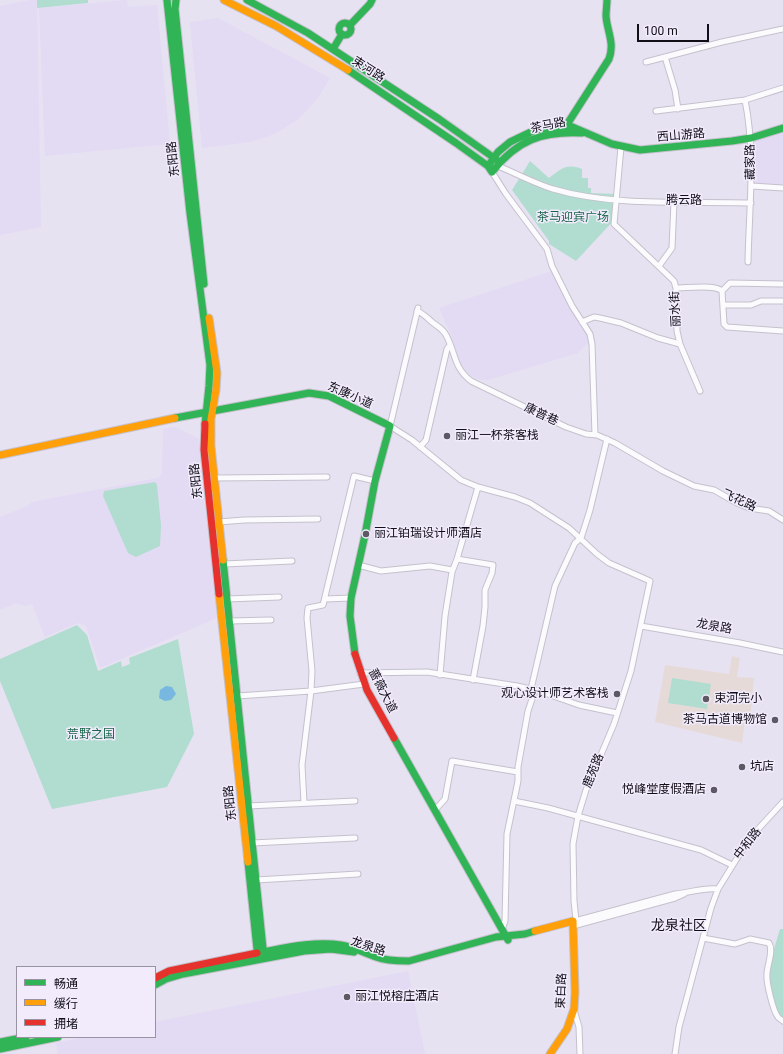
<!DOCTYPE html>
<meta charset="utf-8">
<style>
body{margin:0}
#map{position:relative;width:783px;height:1054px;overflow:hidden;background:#e7e2f2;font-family:Roboto,"Noto Sans SC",sans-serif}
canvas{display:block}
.legend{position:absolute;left:16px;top:966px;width:140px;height:72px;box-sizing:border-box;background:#f1ebfc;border:1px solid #9793a0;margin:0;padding:5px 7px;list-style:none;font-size:12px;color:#110e17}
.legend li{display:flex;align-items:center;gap:8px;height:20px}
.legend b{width:20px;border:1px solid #9793a0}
.scale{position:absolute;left:637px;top:24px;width:72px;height:18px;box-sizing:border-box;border:2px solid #110e17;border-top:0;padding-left:5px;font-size:12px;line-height:14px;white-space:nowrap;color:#110e17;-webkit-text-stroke:3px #f1ebfc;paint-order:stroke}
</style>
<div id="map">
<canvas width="783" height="1054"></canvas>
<ul class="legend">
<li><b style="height:5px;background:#30b455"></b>畅通</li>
<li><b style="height:5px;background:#ff9f0a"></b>缓行</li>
<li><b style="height:5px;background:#e5322d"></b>拥堵</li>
</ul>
<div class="scale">100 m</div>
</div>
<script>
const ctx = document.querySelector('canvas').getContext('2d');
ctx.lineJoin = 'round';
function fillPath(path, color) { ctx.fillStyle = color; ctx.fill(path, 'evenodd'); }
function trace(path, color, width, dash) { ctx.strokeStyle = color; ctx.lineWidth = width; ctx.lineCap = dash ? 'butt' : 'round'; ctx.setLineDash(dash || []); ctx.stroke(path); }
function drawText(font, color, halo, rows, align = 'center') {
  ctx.font = font + ' Roboto,"Noto Sans SC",sans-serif'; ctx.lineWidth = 3; ctx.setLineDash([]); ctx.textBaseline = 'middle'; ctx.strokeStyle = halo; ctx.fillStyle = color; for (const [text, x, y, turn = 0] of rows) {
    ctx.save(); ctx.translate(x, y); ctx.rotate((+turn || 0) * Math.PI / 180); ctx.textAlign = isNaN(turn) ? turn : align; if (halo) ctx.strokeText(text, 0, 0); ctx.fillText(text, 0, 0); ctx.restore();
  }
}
fillPath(new Path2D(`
 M30 0H37L41 227 0 235V6Z
 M126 0H127L128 7 157 5 170 144 45 156 39 8Z
 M218 18 330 78 320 95 309 108 297 120 283 129 269 136 250 142 202 148 190 22Z
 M783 130V185L754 183 755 141 762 135Z
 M552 271 587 332 589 342 578 353 488 380H480L470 375 461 365 451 335 439 308Z
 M175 427 198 438 201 472 217 618 100 668 86 626 78 623 45 637 32 604 25 606 16 603 0 610V517L27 506 32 502 158 478 162 474 163 429Z
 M408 971 425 1054H58L56 1043 83 1037H155V1022Z`), '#e3daf4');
fillPath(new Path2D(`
 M732 656 740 658 737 677 754 678 750 720H745L742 743 655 722 665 665 729 674Z`), '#e6dad8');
fillPath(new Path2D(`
 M37 0H88V3L37 8Z
 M530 161 549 178C561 169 566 163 582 169V178H588V188H591V193L616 194 615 219 576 261 549 244V241L512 190Z
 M155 482 157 485 161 525 160 546 136 557 128 553 103 496 104 491Z
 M77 625 87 635 98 671 121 661 122 667 130 664 129 658 178 639 194 734 167 787 52 809 0 681V659Z
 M672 678 711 684 707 709 668 703Z
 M780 929H783V1018L779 1016C776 1006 772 995 770 985 767 966 775 947 780 929Z`), '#b0ddcf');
fillPath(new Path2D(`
 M166 686 172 687 176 694 171 700 165 701 159 698 160 690Z`), '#78b7df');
const street = new Path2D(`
 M665 57 675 90 678 109
 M646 62 722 42 783 29
 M745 100C756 154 749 208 748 262
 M656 111 745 100 783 88
 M621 147 614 224 674 281 676 288 677 331 680 344 700 391
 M496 165C515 173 534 183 553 189 615 207 686 201 751 203
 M492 172 506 194 547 249 552 266 572 306 590 334 592 344 595 435
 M752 186 783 188
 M659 266 672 248 674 202
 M676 288C687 288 715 284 722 291L724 324 727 327 783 331
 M722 291 730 283 783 284
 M723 305H751L761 301H783
 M418 308 390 426 412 440 461 480 478 487 515 497 530 503 569 528 597 554 609 563 650 581 631 671 614 724 586 790 578 816 573 844 574 901 576 920
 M417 311C423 313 427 318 432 322 437 326 443 329 446 335 456 353 453 367 471 381L566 427 586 434 597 435 615 443 663 471 694 486 714 490 737 503 749 508 769 511 783 520
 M582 322 594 317 600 318 621 323 658 338 680 344
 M420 447 426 440 447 349 450 345
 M215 478 327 477
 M219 522 244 520 318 519
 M457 559 493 565 492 573 485 590V607L483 626 473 680
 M224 564 292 561
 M358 565 381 571 430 566 452 570
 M227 599 279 597
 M325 599 351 598
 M229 621 271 620
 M641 626 740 643 783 652
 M360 673 427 672 517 686 539 691 579 705 617 713
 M440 675 445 616 452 572 457 559 478 487
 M531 689 555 586 575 543 581 538 583 532 590 510 607 439
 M237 696 311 691 364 684
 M514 801 548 808 701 850 732 865
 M304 803 302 765 311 691 312 671 307 618 308 608 323 605 354 476 375 481
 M248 806 355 801
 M435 810 445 799 452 761 518 772
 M252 843 355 838
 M256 880 358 874
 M575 921 675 894C690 893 703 887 718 889
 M573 926 675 898 684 894
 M502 929 505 921 507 834 518 781V767L528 711 535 690
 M703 938 735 944 750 939 769 943C774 951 767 965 767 974 766 982 773 1011 778 1017 778 1018 782 1020 783 1021
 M574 1010 579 1027 580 1054
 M675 1054 679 1027 711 908 718 889 749 839 783 802`);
const fast = new Path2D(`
 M167 0 190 213 210 365 209 386 205 424
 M176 0 175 9 204 284
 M247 0 308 33 439 119 497 160
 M339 29a6 6 0 1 1 12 0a6 6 0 1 1-12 0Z
 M350 25 370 4 372 0
 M333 49 342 34
 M348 70 456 143 488 166 492 172C517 140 542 131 582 133
 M566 126 609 59C615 43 607 31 606 16 606 11 607 5 607 0
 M488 166 498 152 510 142 535 130 553 127 570 126 612 144 640 150 732 141 751 138 783 128
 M175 418 309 393 329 396 390 426 375 481 365 535 351 598 350 616 355 654
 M223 560 264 958
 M394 738 508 940
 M248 862 258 959
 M257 953C285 948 313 941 341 945 354 947 364 953 376 957 386 961 398 961 409 961L496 937 525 934 535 931
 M155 985 166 979 183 974 304 951 331 949 354 952
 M0 1042 26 1037
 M0 1049 58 1037`);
const slow = new Path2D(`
 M224 0 276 26 348 70
 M209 318 217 373 216 390 211 419V446L223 560
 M0 455 175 418
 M219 594 248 862
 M535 931 573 921 575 992 574 1009 567 1029 550 1054`);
const jam = new Path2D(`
 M205 424 204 450 219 594
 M355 654 367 690 394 738
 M155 978 169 971 257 953`);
trace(street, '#c5c1cc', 7);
trace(fast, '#c5c1cc', 9);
trace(slow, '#c5c1cc', 9);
trace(jam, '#c5c1cc', 9);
trace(street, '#fbfbfd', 5);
trace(fast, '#30b455', 7);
trace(slow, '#ff9f0a', 7);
trace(jam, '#e5322d', 7);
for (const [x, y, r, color] of [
 [447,436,4,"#5c5864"],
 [366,534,4,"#5c5864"],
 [617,694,4,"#5c5864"],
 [706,699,4,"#5c5864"],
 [775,720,4,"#5c5864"],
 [742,767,4,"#5c5864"],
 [714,790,4,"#5c5864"],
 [347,997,4,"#5c5864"]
]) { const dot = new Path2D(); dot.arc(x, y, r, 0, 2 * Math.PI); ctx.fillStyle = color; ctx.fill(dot); trace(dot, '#f1ebfc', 1.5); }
drawText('12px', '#110e17', '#f1ebfc', [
 ["束河路",368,70,33],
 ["茶马路",548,126,-11],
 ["西山游路",681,136,-5],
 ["东阳路",174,159,-96],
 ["藏家路",751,162,-91],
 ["腾云路",684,201],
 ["丽水街",676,309,-93],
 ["东康小道",350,396,24],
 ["康普巷",541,415,25],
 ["东阳路",197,481,-96],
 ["飞花路",739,501,24],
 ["龙泉路",714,627,10],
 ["蔷薇大道",382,691,63],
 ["鹿苑路",594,771,-68],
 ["东阳路",231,803,-96],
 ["中和路",748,844,-52],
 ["龙泉路",368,947,18],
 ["束白路",562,991,-88]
]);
drawText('12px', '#196549', '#f1ebfc', [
 ["茶马迎宾广场",573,218],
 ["荒野之国",91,735]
]);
drawText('12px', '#110e17', '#f1ebfc', [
 ["丽江一杯茶客栈",455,436],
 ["丽江铂瑞设计师酒店",374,534],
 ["观心设计师艺术客栈",609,694,"right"],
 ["束河完小",714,699],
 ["茶马古道博物馆",767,720,"right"],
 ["坑店",750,767],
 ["悦峰堂度假酒店",706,790,"right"],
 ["丽江悦榕庄酒店",355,997]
], 'left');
drawText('14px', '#110e17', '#f1ebfc', [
 ["龙泉社区",679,926]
]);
</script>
